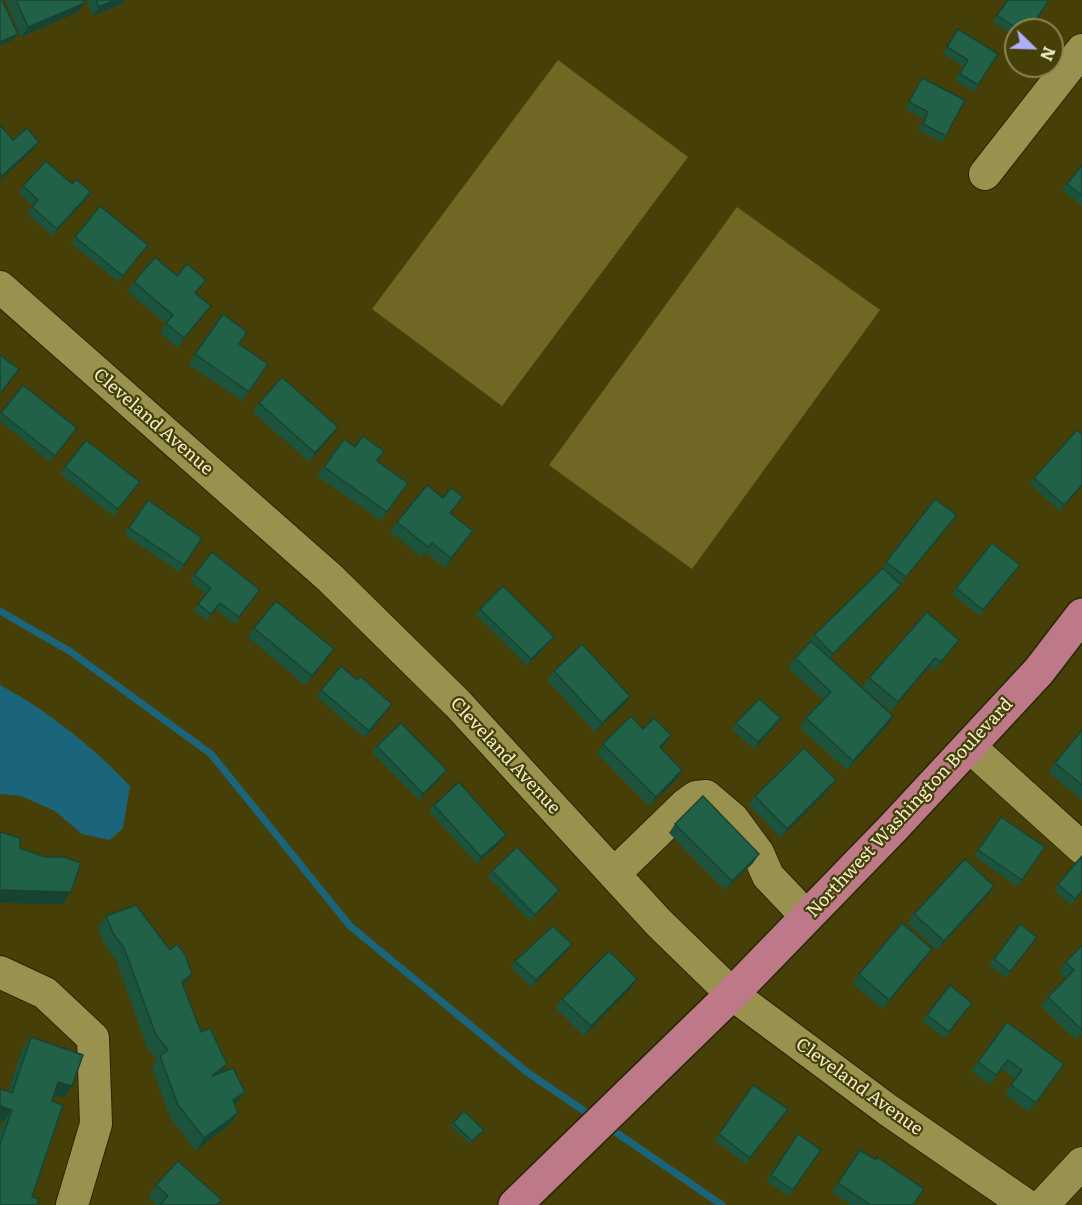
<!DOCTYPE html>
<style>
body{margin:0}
#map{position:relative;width:1082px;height:1205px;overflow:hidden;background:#464008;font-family:Literata,serif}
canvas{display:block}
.north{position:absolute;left:1004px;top:18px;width:60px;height:60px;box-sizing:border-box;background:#464008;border:2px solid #8a8556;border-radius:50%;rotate:113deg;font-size:16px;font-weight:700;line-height:24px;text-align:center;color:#f0edcb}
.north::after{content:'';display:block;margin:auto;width:21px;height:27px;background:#adaffb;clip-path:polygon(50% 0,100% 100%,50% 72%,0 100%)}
</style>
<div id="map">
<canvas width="1082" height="1205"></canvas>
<div class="north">N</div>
</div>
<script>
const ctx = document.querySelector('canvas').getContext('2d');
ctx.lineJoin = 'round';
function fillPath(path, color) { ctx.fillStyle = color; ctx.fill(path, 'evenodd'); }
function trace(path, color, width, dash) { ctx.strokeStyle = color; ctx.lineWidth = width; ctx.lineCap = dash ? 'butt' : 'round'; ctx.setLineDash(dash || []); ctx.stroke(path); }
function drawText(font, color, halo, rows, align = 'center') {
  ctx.font = font + ' Literata,serif'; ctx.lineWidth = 4.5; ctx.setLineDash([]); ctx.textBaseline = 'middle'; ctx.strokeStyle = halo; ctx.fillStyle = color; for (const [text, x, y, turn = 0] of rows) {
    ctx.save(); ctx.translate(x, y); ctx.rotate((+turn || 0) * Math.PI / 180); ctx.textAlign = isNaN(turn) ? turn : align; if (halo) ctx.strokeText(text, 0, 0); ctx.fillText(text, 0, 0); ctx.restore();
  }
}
fillPath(new Path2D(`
 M558 60 688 157 502 406 372 309Z
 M737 207 880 310 692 569 549 465Z`), '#6f6723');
fillPath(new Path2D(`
 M0 685C43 707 98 751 130 786L123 828 110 840 82 834 55 811 21 796 0 794Z`), '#1a657b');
trace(new Path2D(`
 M0 611 71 652 211 754 350 926 527 1072 593 1117
 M608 1127 722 1205`), '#1a657b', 7);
const minor = new Path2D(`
 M985 174 1082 50
 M0 287 330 578 458 704 659 923 732 994 888 1110 1026 1205
 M969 746 1082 848
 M614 874 685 805 696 797 706 796 733 819 758 853 768 876 807 917
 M0 972 45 993 93 1038 96 1124 72 1205
 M1043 1205 1082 1163`);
const major = new Path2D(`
 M515 1205 732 994 893 828 1039 671 1082 615`);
trace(minor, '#2a2602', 34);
trace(major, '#2a2602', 36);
trace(minor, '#99924e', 32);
trace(major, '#be7989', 33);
fillPath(new Path2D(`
 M7 0H83L78 12 21 37 6 2Z
 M86 0H125L122 4 93 16Z
 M1008 0 1029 30H1016V37L993 22Z
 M958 29 978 85 974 92 955 80 963 66 943 54Z
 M922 78 946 136 942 142 918 130 924 119 905 109Z
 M1082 165V206L1062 190Z
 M72 184 91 192 87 198 52 236 27 213 33 206 19 192 23 186Z
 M75 237 148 245 118 282 71 243Z
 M134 282 196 294 204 315 177 348 160 332 166 324 127 291Z
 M223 314 239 344 268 364 242 401 188 364Z
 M23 385 72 434 50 462 0 421V414Z
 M259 403 338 427 332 436 309 462 253 412Z
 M1082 434V486L1060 511 1030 484 1034 478Z
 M344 439 377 461 408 483 381 521 317 476Z
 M65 467 140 482 113 516 60 474Z
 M463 497 451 513 466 541 445 568 425 552 421 557 390 531 397 522 443 498Z
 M148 500 202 538 179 572 124 534Z
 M952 522 901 583 890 575 901 585 896 592 830 658 887 726 847 770 800 728 806 718 824 700 788 668 795 658 814 635 882 569V568L886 562Z
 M212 552 260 590 235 624 215 609 207 620 194 611 206 594 190 581Z
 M1020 565 979 616 952 594 956 588Z
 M480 609 554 637 549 643 527 666 476 615Z
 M254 628 328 658 305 685 248 637Z
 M953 649 934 671 929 667 891 711 862 687 869 678Z
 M554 671 624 705 595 732 547 680Z
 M357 680 388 710 365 738 317 697 321 690Z
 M736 723 776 725 754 749 732 729Z
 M643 729 665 745 661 749 682 770 676 780 649 806 597 753 603 744Z
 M1082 730V800L1048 772Z
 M377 746 442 777 419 800 372 752Z
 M836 780 829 790 781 838 749 805 755 796Z
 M434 805 506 835 502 841 477 864 429 811Z
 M1001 817 1045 847 1017 887 974 856Z
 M675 824 753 863 725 890 669 833Z
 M1082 856V892L1071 905 1054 890Z
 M492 871 559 890 555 896 530 921 488 877Z
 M994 886 988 895 937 950 908 923 914 914Z
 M106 916 170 950 192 974 184 986 201 1032 221 1073 245 1092 235 1105 238 1113 229 1125 196 1151 170 1117 152 1068 157 1060 147 1047 116 960 105 945 98 928Z
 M1020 924 1037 937 1006 978 989 965Z
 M1082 945V1033L1076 1040 1041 1006 1048 997 1066 978 1059 972 1066 962Z
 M567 951 531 987 511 967 515 961Z
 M926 958 883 1009 853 984 859 974Z
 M631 988 584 1036 556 1008 562 999Z
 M967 1009 945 1038 922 1021 927 1015Z
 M1007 1022 1064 1064 1029 1112 1005 1094 1015 1079 1002 1069 990 1085 971 1071Z
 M31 1037 64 1098 54 1095 0 1205V1132L3 1122 8 1092 22 1049Z
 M788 1109 746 1164 714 1140 719 1134Z
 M453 1123 484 1130 469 1144 451 1126Z
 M798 1134 821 1150 789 1196 766 1181Z
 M860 1150 875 1160 913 1205H851L832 1192Z
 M156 1185 218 1205H156L148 1197Z`), '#1c533d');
fillPath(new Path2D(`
 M115 0H125L122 4 93 16 99 7Z
 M85 3 78 12 21 37 28 27Z
 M18 34 13 40 0 46V42Z
 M39 142 35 148 0 181 2 176Z
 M91 192 87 198 52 236 57 229Z
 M211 306 204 315 177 348 184 338Z
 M338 427 332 436 309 462 315 453Z
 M1082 485V486L1060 511 1064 505Z
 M957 515 952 522 901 583 906 577Z
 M473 531 466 541 445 568 451 558Z
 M901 585 896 592 828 660 833 654Z
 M554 637 549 643 527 666 531 659Z
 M959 640 953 649 934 671 941 662Z
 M334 649 328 658 305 685 312 676Z
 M935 658 929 667 891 711 898 702Z
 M630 696 624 705 595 732 602 723Z
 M392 704 388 710 365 738 369 731Z
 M893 716 887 726 847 770 853 761Z
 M781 718 776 725 754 749 758 742Z
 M671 735 665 745 653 756 660 747Z
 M447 770 442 777 419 800 423 794Z
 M682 770 676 780 649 806 656 797Z
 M836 780 829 790 781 838 787 829Z
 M506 835 502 841 477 864 481 857Z
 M759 854 753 863 725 890 732 881Z
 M994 886 988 895 937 950 944 941Z
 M0 890 71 892 62 904 0 903Z
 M559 890 555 896 530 921 535 915Z
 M572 944 567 951 531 987 536 980Z
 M932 949 926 958 883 1009 889 1000Z
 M192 974 183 986 182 982Z
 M637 979 631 988 584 1036 591 1026Z
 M227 1064 219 1077 212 1076Z
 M58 1082 72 1086 64 1098 50 1094Z
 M245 1092 236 1104 225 1112 233 1100Z
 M0 1106 12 1110 3 1122 0 1121Z
 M238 1113 229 1125 196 1151 204 1138Z`), '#174432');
const building = new Path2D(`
 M0 0H2L18 34 0 42Z
 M16 0H83L85 3 28 27Z
 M96 0H115L99 7Z
 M1008 0H1049L1029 30H1019L997 15Z
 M958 29 998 54 978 85 960 74 968 60 947 47Z
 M922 78 965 100 946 136 923 124 928 112 909 102Z
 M0 125 13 140 27 128 39 142 2 176 0 173Z
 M46 161 72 184 76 179 91 192 57 229 32 207 38 200 23 186Z
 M1082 165V196L1067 184Z
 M100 206 148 245 123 276 75 237Z
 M155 257 177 276 187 264 206 280 195 293 211 306 184 338 166 323 173 315 134 282Z
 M223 314 247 332 239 344 268 364 249 392 195 354Z
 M0 355 19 369 0 394Z
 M282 377 338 427 315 453 259 403Z
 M23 385 77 428 55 456 1 413Z
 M1077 430 1082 434V485L1064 505 1034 478Z
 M363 436 384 451 377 461 408 483 387 512 324 467 344 439 355 447Z
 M86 440 140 482 118 509 65 467Z
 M427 485 443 498 451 488 463 497 450 513 473 531 451 558 432 543 428 547 397 522Z
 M935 499 957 515 906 577 886 562Z
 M148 500 202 538 184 565 129 528Z
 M992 543 1020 565 983 610 956 588Z
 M212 552 260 590 239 617 220 603 211 614 198 604 211 588 194 575Z
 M883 568 901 585 833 654 814 635Z
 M503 586 554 637 531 659 480 609Z
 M276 601 334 649 312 676 254 628Z
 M927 612 959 640 941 662 935 658 898 702 869 678Z
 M811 641 893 716 853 761 806 718 831 692 795 658Z
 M582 644 630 696 602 723 554 671Z
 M341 666 357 680 360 676 392 704 369 731 321 690Z
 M759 699 781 718 758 742 736 723Z
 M631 716 643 729 654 718 671 735 660 747 682 770 656 797 603 744Z
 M401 723 447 770 423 794 377 746Z
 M1082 730V785L1055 763Z
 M804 748 836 780 787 829 755 796Z
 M459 782 506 835 481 857 434 805Z
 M703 796 759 854 732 881 675 824Z
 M1001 817 1045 847 1022 880 978 850Z
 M0 832 20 838V848L45 857H64L81 863 71 892 0 890Z
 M517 847 559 890 535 915 492 871Z
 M1082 856V891L1075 899 1058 884Z
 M965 859 994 886 944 941 914 914Z
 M136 905 170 950 177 944 185 954 192 974 182 982 201 1032 210 1028 227 1064 212 1076 233 1068 245 1092 233 1100 238 1113 204 1138 178 1105 160 1056 168 1050 156 1035 124 948 113 933 106 916Z
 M902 923 932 949 889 1000 859 974Z
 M1020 924 1037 937 1010 972 994 959Z
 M553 926 572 944 536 980 515 961Z
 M1082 945V1030L1048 997 1074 970 1066 962Z
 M609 951 637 979 591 1026 562 999Z
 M950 985 972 1003 949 1032 927 1015Z
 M1007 1022 1064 1064 1036 1103 1011 1085 1022 1070 1008 1060 996 1075 978 1062Z
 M31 1037 83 1055 72 1086 58 1082 52 1101 63 1105 32 1197 39 1199 37 1205H0V1144L12 1110 0 1106V1089L12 1093Z
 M753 1085 788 1109 750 1158 719 1134Z
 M464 1111 484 1130 472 1141 453 1123Z
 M798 1134 821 1150 793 1190 771 1175Z
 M860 1150 876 1160 877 1157 924 1189 913 1205H871L838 1183Z
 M178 1161 222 1200 217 1205H160L168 1196 156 1185Z`);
fillPath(building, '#216147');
trace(building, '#174432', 1.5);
drawText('18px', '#f0edcb', '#464008', [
 ["Cleveland Avenue",153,422,41],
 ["Cleveland Avenue",505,756,47],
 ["Northwest Washington Boulevard",910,808,-47],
 ["Cleveland Avenue",859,1087,36]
]);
</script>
